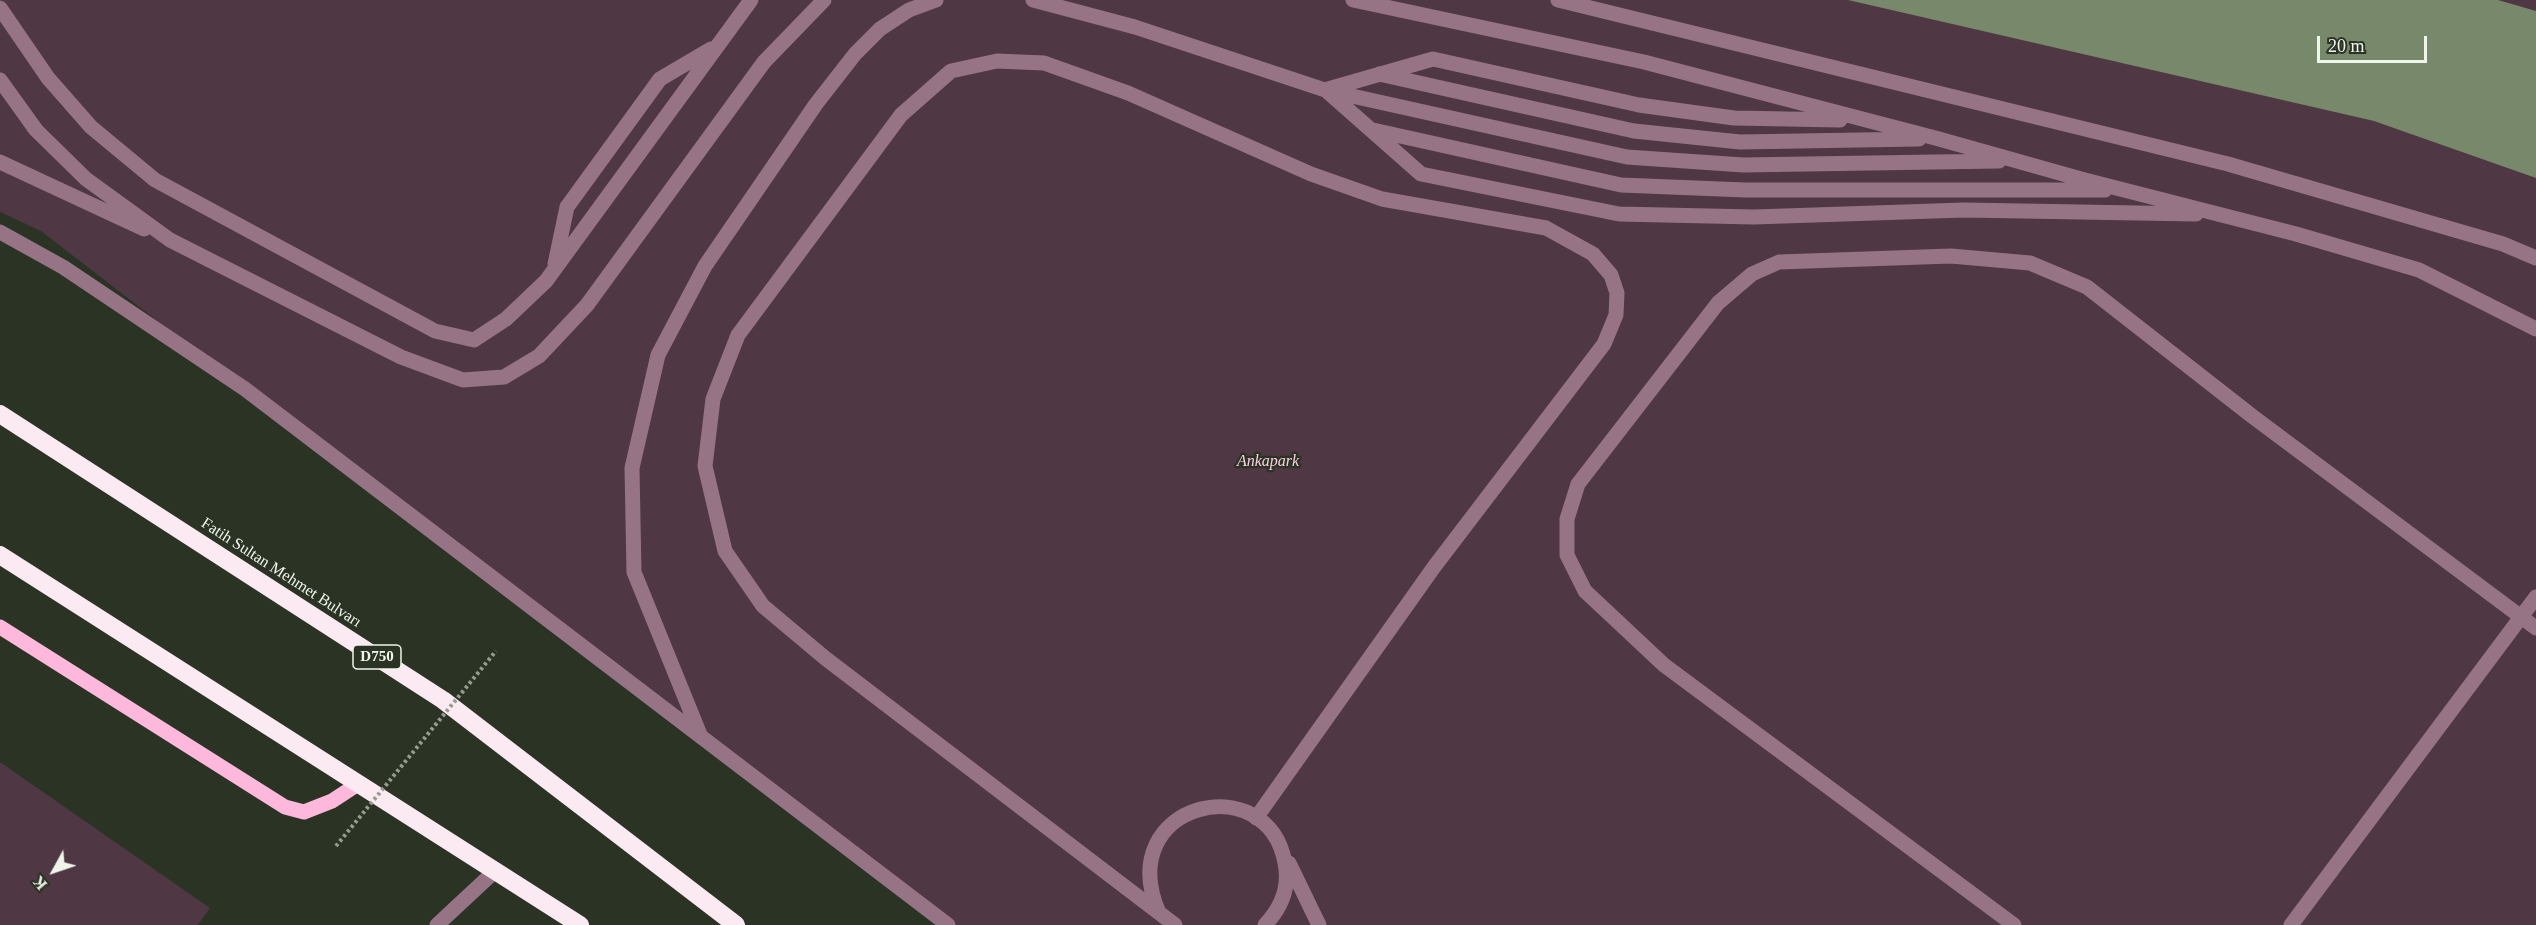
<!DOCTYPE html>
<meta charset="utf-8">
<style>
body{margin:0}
#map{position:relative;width:2536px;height:925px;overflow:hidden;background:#2b3325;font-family:Georgia,serif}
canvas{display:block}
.north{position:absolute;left:24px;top:841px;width:60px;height:60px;-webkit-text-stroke:4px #2b3325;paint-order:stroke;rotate:230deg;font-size:16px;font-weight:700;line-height:24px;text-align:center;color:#f0f5ec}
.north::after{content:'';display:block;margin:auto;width:21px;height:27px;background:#f0f5ec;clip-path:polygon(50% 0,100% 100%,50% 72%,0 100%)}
.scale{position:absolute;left:2317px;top:36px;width:110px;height:27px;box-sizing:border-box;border:3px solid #f0f5ec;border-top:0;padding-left:8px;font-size:18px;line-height:21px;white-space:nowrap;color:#f0f5ec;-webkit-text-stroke:4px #2b3325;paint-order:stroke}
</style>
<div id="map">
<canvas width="2536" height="925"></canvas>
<div class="north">K</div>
<div class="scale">20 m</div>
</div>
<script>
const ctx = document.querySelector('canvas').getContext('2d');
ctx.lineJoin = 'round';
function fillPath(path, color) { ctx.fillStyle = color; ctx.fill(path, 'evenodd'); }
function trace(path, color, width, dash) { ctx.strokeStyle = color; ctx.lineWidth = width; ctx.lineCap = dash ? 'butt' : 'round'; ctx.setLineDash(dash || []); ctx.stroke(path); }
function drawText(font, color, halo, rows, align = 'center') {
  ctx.font = font + ' Georgia,serif'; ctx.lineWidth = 4.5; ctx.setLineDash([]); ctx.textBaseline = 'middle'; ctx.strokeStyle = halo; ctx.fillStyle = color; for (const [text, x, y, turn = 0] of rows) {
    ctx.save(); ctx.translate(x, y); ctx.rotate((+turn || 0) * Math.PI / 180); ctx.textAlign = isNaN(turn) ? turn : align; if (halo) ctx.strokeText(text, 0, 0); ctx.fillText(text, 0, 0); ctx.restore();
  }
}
fillPath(new Path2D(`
 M0 0H2536V925H939L41 231 0 212Z
 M0 762 210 908 198 925H0Z`), '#4f3743');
fillPath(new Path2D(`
 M1848 0H2498L2536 11V178L2374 121Z`), '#78886a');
trace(new Path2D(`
 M1033 0 1135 27 1325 90 1627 157 1743 165 1999 161
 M1353 0 1644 62 1939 139 2081 179 2296 234 2419 270 2536 329
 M1558 0 2228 164 2503 244 2536 258
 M0 8 48 78 91 127 155 180 435 331 474 340 506 319 546 281 751 0
 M1379 74 1634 131 1740 142 1919 139
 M0 80 36 130 86 179 170 240 401 357 463 380 504 377 539 356 587 305 764 62 824 0
 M1328 89 1433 59 1639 105 1734 118 1840 120
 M1328 92 1421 174 1619 214 1754 217 1964 210 2196 214
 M1373 130 1621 185 1745 190H2105
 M0 162 144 229
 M0 232 63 267 245 389 948 925
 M555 264 567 207 660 79 711 49
 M701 737 634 572 632 468 658 355 705 266 816 104 855 54 880 29 909 10 936 0
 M1289 863 1319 925
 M1159 913C1111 802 1268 766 1285 863 1290 887 1281 908 1265 925
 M437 925 495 871
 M1175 925 825 658 763 606 725 551 705 466 713 399 738 335 744 327 901 115 951 71 997 61 1044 63 1128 93 1311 174 1382 199 1546 228 1593 254 1611 275 1617 293 1616 315 1604 344 1434 567 1256 818
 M2014 925 1664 665 1585 591 1567 555V519L1578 484 1718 303 1752 274 1779 262 1951 256 2030 263 2087 287 2252 416 2536 628
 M2291 925 2536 597`), '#967485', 15);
trace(new Path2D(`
 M0 627 285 807 304 812 332 801 358 784`), '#fdb8db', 15);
trace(new Path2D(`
 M0 414 443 700 736 925
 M0 555 580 925`), '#fbeaf2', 18);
trace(new Path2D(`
 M336 846 496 651`), '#969c91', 4, [3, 3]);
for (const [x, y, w] of [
 [377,657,48]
]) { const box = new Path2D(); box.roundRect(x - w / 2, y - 12, w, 24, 4.5); ctx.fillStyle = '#2b3325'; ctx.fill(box); trace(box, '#f0f5ec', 1.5); }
drawText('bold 15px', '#f0f5ec', null, [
 ["D750",377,657]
]);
drawText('italic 16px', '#fdcde5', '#2b3325', [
 ["Ankapark",1268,462]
]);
drawText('16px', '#f0f5ec', '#2b3325', [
 ["Fatih Sultan Mehmet Bulvarı",281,573,33]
]);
</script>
